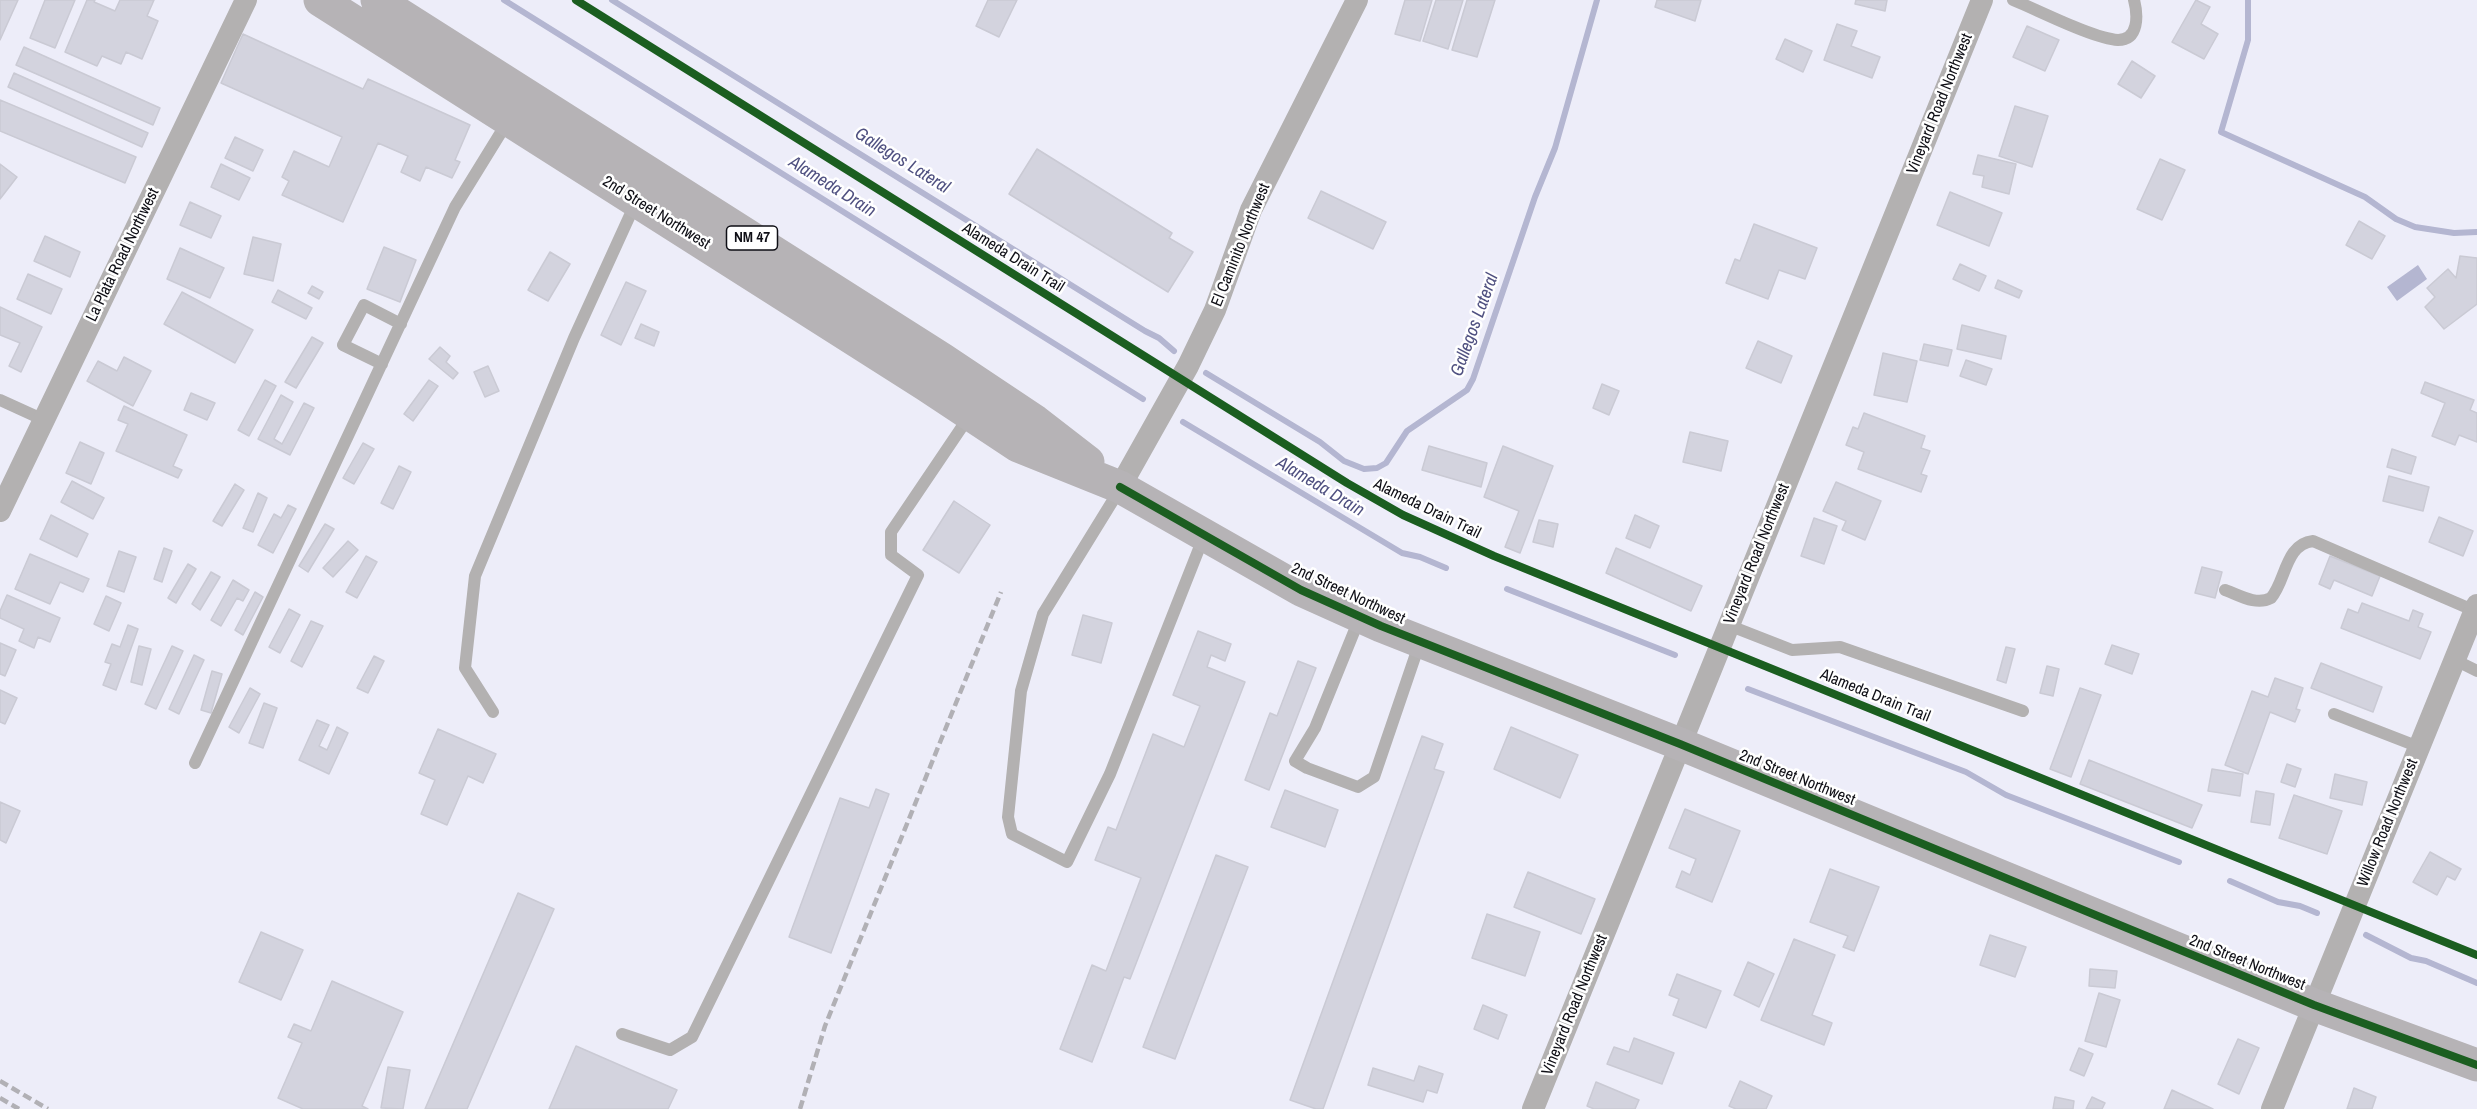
<!DOCTYPE html>
<style>
body{margin:0}
canvas{display:block;background:#ededf9}
</style>
<canvas width="2477" height="1109"></canvas>
<script>
const ctx = document.querySelector('canvas').getContext('2d');
ctx.lineJoin = 'round';
function fillPath(path, color) { ctx.fillStyle = color; ctx.fill(path, 'evenodd'); }
function trace(path, color, width, dash) { ctx.strokeStyle = color; ctx.lineWidth = width; ctx.lineCap = dash ? 'butt' : 'round'; ctx.setLineDash(dash || []); ctx.stroke(path); }
function drawText(font, color, halo, rows, align = 'center') {
  ctx.font = font + ' "Archivo Narrow",sans-serif'; ctx.lineWidth = 5; ctx.setLineDash([]); ctx.textBaseline = 'middle'; ctx.strokeStyle = halo; ctx.fillStyle = color; for (const [text, x, y, turn = 0] of rows) {
    ctx.save(); ctx.translate(x, y); ctx.rotate((+turn || 0) * Math.PI / 180); ctx.textAlign = isNaN(turn) ? turn : align; if (halo) ctx.strokeText(text, 0, 0); ctx.fillText(text, 0, 0); ctx.restore();
  }
}
fillPath(new Path2D(`
 M2418 265 2427 279 2397 301 2387 287Z`), '#b4b6d1');
trace(new Path2D(`
 M504 0 1143 399
 M612 0 1145 331 1159 338 1174 351
 M2248 0V40L2221 132 2365 197 2396 219 2415 227 2454 233 2477 232
 M1206 373 1320 442 1344 461 1364 469 1377 468 1386 463 1407 431 1467 390 1473 379 1535 197 1555 148 1597 0
 M1183 422 1402 553 1420 557 1446 568
 M1507 589 1675 655
 M1748 689 1966 772 2006 795 2179 862
 M2230 881 2278 902 2300 906 2317 913
 M2366 935 2411 958 2426 961 2477 983`), '#b4b6d1', 6);
const building = new Path2D(`
 M0 0H18L0 40Z
 M45 0H75L55 48 30 38Z
 M87 0H95L94 2 115 11 120 0H154L147 16 158 21 142 59 126 52 121 64 102 56 97 66 65 52Z
 M988 0H1017L999 37 976 26Z
 M1405 0H1432L1420 41 1395 34Z
 M1436 0H1463L1448 49 1423 41Z
 M1467 0H1495L1477 57 1452 50Z
 M1657 0H1701L1695 21 1655 7Z
 M1856 0H1887L1885 11 1855 4Z
 M2196 0 2210 7 2201 24 2218 34 2204 59 2172 42Z
 M1837 24 1857 31 1851 46 1880 57 1872 78 1824 60Z
 M2027 26 2059 40 2045 71 2013 57Z
 M243 34 363 89 368 79 470 125 455 160 460 162 452 178 426 167 420 181 401 172 408 156 378 143 343 222 282 195 289 181 282 177 294 151 329 167 342 137 221 83Z
 M1785 39 1812 51 1803 72 1776 59Z
 M24 47 160 108 153 125 16 65Z
 M2132 61 2155 76 2141 98 2118 84Z
 M14 73 148 133 142 147 8 87Z
 M0 100 136 157 125 183 0 131Z
 M2015 106 2048 116 2032 167 1999 156Z
 M235 137 263 150 253 171 225 158Z
 M1037 149 1172 233 1169 238 1193 252 1168 292 1009 194Z
 M1978 155 2016 164 2009 194 1982 187 1984 176 1973 174Z
 M2160 159 2185 170 2162 220 2137 209Z
 M0 164 17 177 0 199Z
 M221 164 250 178 239 200 211 187Z
 M1321 191 1386 222 1373 249 1308 218Z
 M1950 192 2002 213 1989 246 1937 225Z
 M190 202 221 216 211 238 180 225Z
 M2359 221 2385 236 2372 259 2346 245Z
 M1754 224 1817 248 1805 279 1779 270 1768 299 1726 283 1735 259 1740 261Z
 M45 236 80 252 70 277 34 261Z
 M253 237 281 244 273 281 244 274Z
 M384 247 416 260 400 302 367 289Z
 M180 248 224 268 210 298 167 279Z
 M550 252 570 264 548 301 528 290Z
 M2460 256 2477 258V304L2444 329 2425 307 2435 297 2427 288 2448 269 2456 278Z
 M1960 264 1986 276 1979 291 1953 279Z
 M28 274 62 289 51 314 17 299Z
 M1998 280 2022 291 2019 298 1995 288Z
 M626 282 646 291 621 345 601 335Z
 M312 286 323 292 319 299 308 293Z
 M278 290 312 308 306 319 272 302Z
 M182 292 253 330 235 363 164 324Z
 M0 307 42 327 21 372 9 366 20 343 0 335Z
 M641 324 659 332 654 346 635 338Z
 M1962 325 2006 336 2001 359 1957 349Z
 M312 337 323 343 296 388 285 382Z
 M1758 341 1792 356 1781 383 1746 368Z
 M1924 344 1952 350 1948 366 1920 360Z
 M440 347 450 356 446 362 458 373 453 379 429 359Z
 M1883 353 1917 361 1907 402 1874 395Z
 M124 357 151 371 133 406 87 381 98 361 117 371Z
 M1966 360 1992 369 1986 385 1960 376Z
 M488 366 499 391 485 397 474 372Z
 M265 380 276 386 249 436 238 430Z
 M429 380 438 386 413 421 404 414Z
 M2425 382 2474 400 2470 410 2477 413V442L2459 435 2455 445 2432 436 2445 403 2421 393Z
 M1602 384 1619 391 1609 415 1593 408Z
 M191 393 215 403 207 420 184 410Z
 M281 395 293 402 274 439 282 444 304 403 314 408 290 455 258 439Z
 M124 406 187 435 173 466 182 470 178 478 116 451 128 424 118 420Z
 M1864 413 1925 436 1921 448 1930 451 1921 474 1927 476 1921 492 1858 469 1864 452 1846 445 1853 427 1858 429Z
 M1690 432 1728 441 1721 471 1683 462Z
 M80 442 104 453 91 484 66 473Z
 M363 443 374 449 354 484 343 478Z
 M1429 446 1487 463 1481 487 1422 470Z
 M1503 446 1553 466 1520 553 1505 547 1519 511 1484 497Z
 M2392 449 2416 457 2411 474 2387 467Z
 M399 466 411 472 393 509 381 503Z
 M2389 476 2429 487 2423 511 2383 501Z
 M72 481 104 498 93 519 61 502Z
 M1836 482 1881 501 1865 540 1842 530 1846 521 1823 511Z
 M235 484 244 490 222 526 213 521Z
 M258 493 267 498 253 532 243 528Z
 M954 501 990 525 959 573 923 550Z
 M288 505 296 509 273 553 258 545 274 514 281 518Z
 M51 515 88 534 77 557 40 539Z
 M1635 515 1659 526 1650 548 1626 538Z
 M2439 517 2473 531 2463 556 2429 542Z
 M1814 518 1837 526 1824 564 1801 556Z
 M1539 520 1558 524 1553 547 1533 542Z
 M325 524 334 529 308 572 299 566Z
 M348 541 358 550 333 577 323 568Z
 M164 548 172 551 162 582 154 579Z
 M1616 548 1702 586 1691 611 1606 573Z
 M119 551 136 557 124 592 107 586Z
 M30 554 89 579 83 592 60 582 50 604 15 589Z
 M366 556 377 562 357 598 346 592Z
 M2330 556 2380 576 2372 596 2334 580 2330 589 2319 584Z
 M188 564 196 569 176 603 168 598Z
 M2202 567 2222 572 2215 598 2195 593Z
 M211 572 220 577 200 610 192 604Z
 M233 580 249 590 243 601 237 598 221 626 211 620Z
 M255 592 263 597 243 635 235 630Z
 M7 595 60 618 50 642 38 637 34 648 19 641 24 629 0 618V611Z
 M106 596 121 603 109 631 94 624Z
 M2362 603 2409 621 2413 610 2423 614 2418 627 2431 632 2420 659 2341 628 2348 609 2358 613Z
 M289 609 300 615 280 653 269 647Z
 M1083 615 1112 623 1101 663 1072 655Z
 M311 621 323 626 302 667 291 661Z
 M128 625 138 629 116 690 103 685 111 664 105 662 112 644 120 647Z
 M1198 631 1231 644 1225 661 1211 655 1207 667 1245 682 1130 979 1124 977 1092 1062 1060 1049 1092 965 1106 971 1141 878 1095 860 1108 827 1116 830 1153 734 1184 747 1200 706 1173 695Z
 M0 643 16 650 5 676 0 674Z
 M2112 645 2139 654 2132 674 2105 664Z
 M139 646 151 649 142 685 131 682Z
 M172 646 183 651 156 709 145 704Z
 M2006 647 2015 649 2006 683 1997 680Z
 M194 655 204 660 179 714 169 709Z
 M374 656 384 661 368 693 357 688Z
 M1298 661 1316 668 1269 790 1245 780 1270 713 1277 716Z
 M2321 663 2382 687 2373 712 2311 688Z
 M2047 666 2059 669 2053 696 2040 693Z
 M212 671 222 674 211 713 201 710Z
 M2275 678 2303 688 2296 709 2300 710 2295 722 2270 712 2248 774 2225 765 2252 691 2268 697Z
 M250 688 260 694 239 733 229 727Z
 M2080 688 2101 695 2071 777 2050 769Z
 M0 690 17 698 5 724 0 722Z
 M264 703 277 708 263 748 249 743Z
 M317 720 329 725 319 746 327 750 337 727 348 733 329 774 299 760Z
 M1511 727 1578 755 1560 798 1494 769Z
 M438 729 496 754 483 783 468 776 447 825 421 814 435 780 419 773Z
 M1422 736 1443 744 1434 769 1444 772 1323 1109H1316L1290 1100Z
 M2089 760 2202 805 2192 828 2080 784Z
 M2287 764 2301 769 2295 787 2281 782Z
 M2212 769 2243 774 2240 796 2208 791Z
 M2335 774 2367 782 2362 805 2330 798Z
 M876 789 889 794 831 953 789 937 840 798 869 808Z
 M1285 790 1338 810 1325 847 1271 827Z
 M2256 791 2274 794 2270 825 2251 822Z
 M2294 795 2342 811 2327 854 2279 838Z
 M0 802 20 811 6 843 0 840Z
 M1685 809 1740 831 1712 902 1676 887 1682 871 1690 875 1696 859 1669 848Z
 M2430 852 2461 869 2455 880 2447 876 2437 895 2413 882Z
 M1216 855 1248 867 1175 1059 1143 1047Z
 M1830 869 1879 887 1854 951 1843 947 1848 936 1810 922Z
 M1528 872 1595 899 1581 934 1514 907Z
 M518 893 554 909 467 1109H425Z
 M1487 914 1540 932 1525 976 1472 958Z
 M261 932 303 950 281 1000 239 982Z
 M1990 935 2026 947 2015 977 1980 965Z
 M1794 939 1835 955 1812 1015 1832 1023 1824 1045 1761 1020Z
 M1748 962 1774 974 1759 1007 1734 995Z
 M2090 969 2117 971 2115 988 2089 986Z
 M1677 974 1721 991 1706 1028 1673 1015 1679 999 1669 995Z
 M332 981 403 1012 362 1106 368 1109H303L278 1098 302 1043 288 1037 294 1024 311 1031Z
 M2099 993 2120 1000 2106 1047 2085 1041Z
 M1483 1005 1507 1015 1498 1039 1474 1029Z
 M1634 1038 1674 1053 1662 1084 1607 1064 1614 1047 1629 1052Z
 M2238 1039 2259 1048 2239 1094 2218 1084Z
 M576 1046 677 1090 668 1109H549Z
 M2079 1048 2093 1054 2084 1076 2070 1070Z
 M1419 1066 1443 1074 1437 1093 1427 1090 1423 1102 1368 1085 1373 1068 1414 1081Z
 M388 1067 410 1070 403 1109 381 1108Z
 M1740 1081 1772 1096 1766 1109H1736L1729 1106Z
 M1596 1082 1639 1100 1635 1109H1594L1587 1106Z
 M2354 1088 2376 1097 2372 1109H2347Z
 M2172 1090 2213 1109H2164Z
 M2055 1097 2074 1101 2073 1109H2053Z
 M2092 1097 2105 1103 2102 1109H2086Z`);
fillPath(building, '#d3d3de');
trace(building, '#cacad4', 1.5);
trace(new Path2D(`
 M2013 0C2038 10 2094 39 2118 40 2139 40 2138 15 2134 0
 M382 364 343 345 364 305 401 324
 M0 400 44 420
 M1120 489 1043 614 1021 691 1008 817 1012 834 1067 862 1110 774 1204 536
 M2225 590C2239 595 2256 606 2271 598 2286 581 2285 544 2313 541L2475 611
 M1360 617 1315 728 1295 761 1307 768 1358 787 1374 777 1420 642
 M1728 625 1792 650 1840 647 2023 711
 M2455 660 2477 671
 M493 712 465 668 475 576 574 338 636 202
 M2334 714 2419 747
 M195 763 455 207 508 121
 M622 1034 670 1050 692 1037 918 575 891 555V532L970 415`), '#b3b1b1', 12);
trace(new Path2D(`
 M1120 487 1188 366 1215 310 1251 210 1357 0
 M0 511 246 0
 M1533 1109 1982 0
 M2272 1109 2477 605`), '#b3b1b1', 22);
trace(new Path2D(`
 M320 0 926 385 1018 446 1120 487 1301 590 1381 626 1680 744 2314 1005 2477 1065
 M377 0 942 359 1035 421 1088 462`), '#b6b3b6', 33);
trace(new Path2D(`
 M0 1081 48 1109
 M0 1098 19 1109
 M800 1109 825 1026 1001 592`), '#b1b0b5', 4.5, [9, 4.5]);
trace(new Path2D(`
 M576 0 1347 483 1403 515 1494 556 2477 955
 M1120 487 1301 590 1381 626 1680 744 2314 1005 2477 1065`), '#1b5e20', 8);
for (const [x, y, w] of [
 [752,238,51]
]) { const box = new Path2D(); box.roundRect(x - w / 2, y - 12, w, 24, 4.5); ctx.fillStyle = '#fff'; ctx.fill(box); trace(box, '#0e0e15', 1.5); }
drawText('bold 15px', '#0e0e15', null, [
 ["NM 47",752,238]
]);
drawText('16px', '#0e0e15', '#fff', [
 ["Vineyard Road Northwest",1940,104,-68],
 ["2nd Street Northwest",656,213,32],
 ["El Caminito Northwest",1241,245,-68],
 ["La Plata Road Northwest",123,255,-64],
 ["Alameda Drain Trail",1013,258,32],
 ["Alameda Drain Trail",1427,509,26],
 ["Vineyard Road Northwest",1757,554,-68],
 ["2nd Street Northwest",1348,594,25],
 ["Alameda Drain Trail",1875,696,22],
 ["2nd Street Northwest",1797,778,22],
 ["Willow Road Northwest",2388,823,-68],
 ["2nd Street Northwest",2247,963,22],
 ["Vineyard Road Northwest",1575,1005,-68]
]);
drawText('italic 18px', '#4f5080', '#fff', [
 ["Gallegos Lateral",902,161,32],
 ["Alameda Drain",832,187,32],
 ["Gallegos Lateral",1475,325,-70],
 ["Alameda Drain",1320,487,31]
]);
</script>
